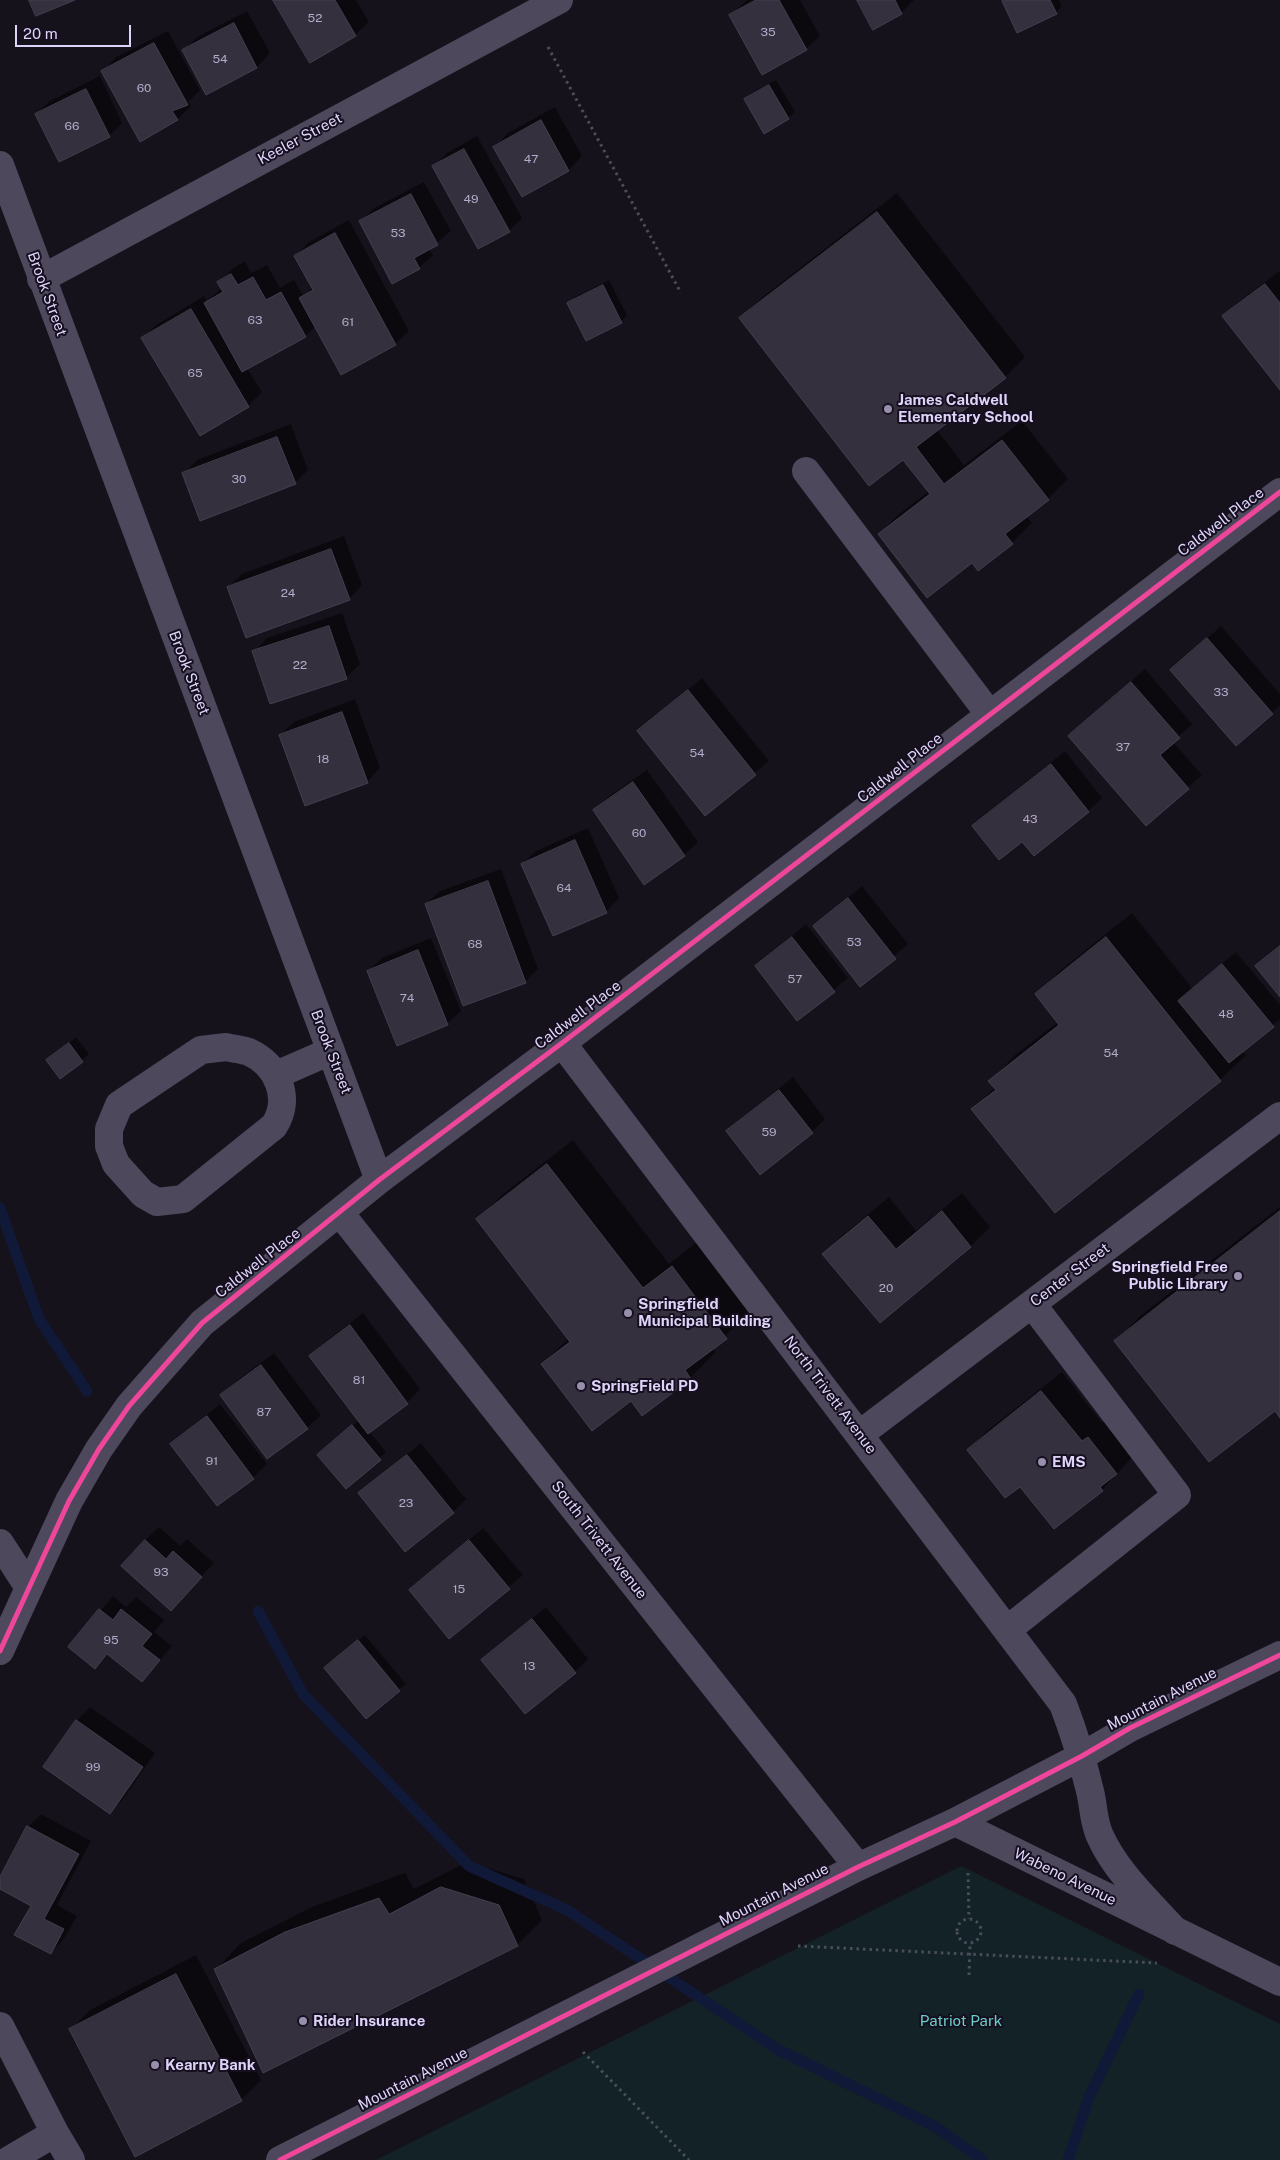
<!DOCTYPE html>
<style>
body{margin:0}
#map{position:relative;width:1280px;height:2160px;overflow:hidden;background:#16121c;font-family:"Public Sans",sans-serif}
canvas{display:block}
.scale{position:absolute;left:15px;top:25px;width:116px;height:22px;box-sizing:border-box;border:2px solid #ded3f9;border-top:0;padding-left:6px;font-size:15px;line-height:18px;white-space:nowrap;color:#ded3f9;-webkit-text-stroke:4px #150f1f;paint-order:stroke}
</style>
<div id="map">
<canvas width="1280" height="2160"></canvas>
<div class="scale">20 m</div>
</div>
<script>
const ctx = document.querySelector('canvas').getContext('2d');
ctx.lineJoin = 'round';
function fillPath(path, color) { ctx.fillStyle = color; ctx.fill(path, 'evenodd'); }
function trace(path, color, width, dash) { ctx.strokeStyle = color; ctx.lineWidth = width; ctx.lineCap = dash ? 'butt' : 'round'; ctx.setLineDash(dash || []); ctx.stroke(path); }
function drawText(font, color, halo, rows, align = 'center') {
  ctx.font = font + ' "Public Sans",sans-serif'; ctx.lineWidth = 4; ctx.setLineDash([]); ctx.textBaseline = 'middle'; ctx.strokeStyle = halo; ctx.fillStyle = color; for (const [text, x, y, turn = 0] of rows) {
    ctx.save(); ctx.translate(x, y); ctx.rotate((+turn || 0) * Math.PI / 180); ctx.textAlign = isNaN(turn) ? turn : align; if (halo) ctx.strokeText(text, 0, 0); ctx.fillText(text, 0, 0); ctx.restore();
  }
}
fillPath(new Path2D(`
 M961 1866 1280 2024V2160H376Z`), '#132226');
fillPath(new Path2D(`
 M275 0H356L369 22 355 35Z
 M747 0H800L820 36 806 49 731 15Z
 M859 0H914L901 13 873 28Z
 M1005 0H1059L1062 6 1056 13Z
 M247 11 270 53 257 67 207 93 184 50 197 37Z
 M168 31 200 90 188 102 191 106 178 119 103 71 116 57Z
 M100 76 122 123 109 136 36 114 50 101Z
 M776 80 795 112 788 118 746 100 752 93Z
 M555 107 582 156 569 170 523 195 495 147 508 133Z
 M477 136 522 218 509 231 434 166 447 153Z
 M424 182 451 231 429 249 433 255 419 268 360 222 374 208Z
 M897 193 1025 357 1005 377 937 430 964 465 1022 421 1068 479 1048 499 1026 516 1032 523 1012 543 979 569 972 562 879 534 899 514 929 491 903 458 741 318 760 299Z
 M349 220 409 331 395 344 316 326 305 336 247 368 262 392 248 406 200 435 142 339 156 325 204 296 207 301 222 288 219 282 232 269 245 261 251 273 267 265 280 288 294 280 303 296 313 287 295 256 309 242Z
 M1279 271 1280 273V388L1224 317 1237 303Z
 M609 280 627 315 621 322 568 304 575 297Z
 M291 424 308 470 295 483 184 474 197 460Z
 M344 536 362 585 349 599 228 587 242 574Z
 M342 613 360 664 346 678 254 652 267 638Z
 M1221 626 1280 694V705L1272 713 1171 670Z
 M1145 669 1192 724 1173 742 1202 775 1146 825 1069 736Z
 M702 678 769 761 705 814 638 731Z
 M355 699 380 768 367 782 280 735 294 722Z
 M1065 751 1102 798 1088 811 1034 854 1022 840 973 826 987 813Z
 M647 770 698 842 684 855 595 810 608 797Z
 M588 828 619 898 606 912 522 864 536 851Z
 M501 869 538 969 525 982 426 904 440 891Z
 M862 886 908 944 861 985 814 926Z
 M1132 913 1192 988 1236 952 1280 1005V1019L1242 1051 1246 1055 1220 1080 973 1109 995 1087 990 1081 1015 1055 1058 1022 1037 994 1062 969Z
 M806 924 848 978 798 1019 756 966Z
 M431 938 461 1011 447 1024 368 971 382 958Z
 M1280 945V995L1256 966Z
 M76 1037 89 1054 61 1077 48 1060Z
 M793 1077 825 1119 812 1132 728 1131 741 1118Z
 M573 1140 669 1264 697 1242 751 1312 712 1348 716 1352 690 1378 642 1415 631 1400 542 1364 569 1338 478 1219 503 1194Z
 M962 1193 990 1227 971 1246 824 1254 844 1234 889 1197 916 1231Z
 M1280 1207V1415L1275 1409 1116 1341 1141 1315Z
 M363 1313 420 1389 407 1403 369 1431 386 1452 346 1487 325 1448 359 1420 310 1356 324 1343Z
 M274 1353 321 1415 307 1428 268 1457 221 1395 235 1382Z
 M1062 1372 1102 1423 1108 1418 1136 1453 1102 1490 1020 1485 968 1450 988 1430Z
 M220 1404 267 1464 253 1478 217 1504 171 1444Z
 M421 1443 466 1499 453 1512 360 1493Z
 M159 1527 180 1546 187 1539 214 1563 171 1609 145 1540Z
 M483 1528 523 1575 450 1637 410 1590Z
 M113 1596 126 1607 136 1597 164 1620 154 1632 172 1646 142 1681 109 1654 95 1668 70 1647Z
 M546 1607 588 1659 575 1672 483 1660Z
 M365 1635 406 1684 366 1717 332 1662Z
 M90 1707 155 1753 123 1799 110 1812 45 1766 77 1720Z
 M41 1814 91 1841 57 1905 77 1916 64 1939 51 1953 32 1905 0 1888V1880L28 1827Z
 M467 1862 524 1879 542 1920 517 1945 216 1969 241 1943 312 1907 405 1873 414 1889Z
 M196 1955 261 2080 241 2100 135 2155 70 2030 90 2010Z`), '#0007');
trace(new Path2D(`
 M0 1208 39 1319 87 1391
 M258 1611 303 1694 469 1866 567 1910 777 2049 936 2127 983 2160
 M1068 2160 1089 2097 1139 1994`), '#111939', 11);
const building = new Path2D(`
 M29 0H75L36 16Z
 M273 0H335L356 36 310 63Z
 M756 0H779L807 50 762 75 729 15Z
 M857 0H895L902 14 873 30Z
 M1004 0H1050L1057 14 1017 33 1002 1Z
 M234 23 257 68 206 95 182 50Z
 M154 43 188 105 172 111 178 120 140 142 101 71Z
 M769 85 789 119 764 134 744 99Z
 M86 89 110 137 59 162 35 114Z
 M541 120 569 171 522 197 493 147Z
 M464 149 510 232 478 249 432 166Z
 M411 194 438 245 414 258 420 269 392 284 359 221Z
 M877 212 1006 378 916 447 944 484 1002 440 1049 500 1005 534 1013 544 978 571 972 563 927 598 878 534 930 494 903 460 869 486 739 318Z
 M335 233 396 345 341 375 299 298 313 290 294 256Z
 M231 274 238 285 253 277 266 300 281 292 306 337 242 372 204 303 223 292 217 282Z
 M1265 284 1280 303V390L1222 316Z
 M603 285 622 323 586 341 567 303Z
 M191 309 249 407 200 436 141 338Z
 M277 437 296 484 200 521 182 473Z
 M331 549 350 600 246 638 227 587Z
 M329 626 347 679 270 704 252 651Z
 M1207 638 1273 714 1236 746 1170 670Z
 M1131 682 1180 738 1160 755 1189 789 1146 826 1068 736Z
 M688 690 756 775 705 816 637 731Z
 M342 712 368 783 305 806 279 735Z
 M1051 764 1089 812 1034 856 1022 842 999 860 972 826Z
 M633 782 685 856 644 885 593 810Z
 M575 840 607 913 553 936 521 864Z
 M488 881 526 983 463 1006 425 904Z
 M848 898 896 959 860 987 813 926Z
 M792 937 835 992 797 1021 755 966Z
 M1106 937 1221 1081 1055 1213 971 1109 996 1090 988 1081 1059 1025 1035 994Z
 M1280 946V997L1255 966Z
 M418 950 448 1025 397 1046 367 971Z
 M1222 964 1274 1027 1229 1063 1178 1001Z
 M69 1043 83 1062 60 1079 46 1060Z
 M779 1090 813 1133 760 1175 726 1131Z
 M547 1164 643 1288 672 1266 727 1339 685 1370 691 1379 642 1416 631 1401 592 1431 541 1364 570 1342 476 1219Z
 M942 1211 971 1247 880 1323 822 1254 868 1216 896 1249Z
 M1280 1211V1418L1275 1411 1209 1462 1114 1341Z
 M350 1325 408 1404 368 1434 309 1356Z
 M261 1365 308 1429 267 1459 220 1395Z
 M1041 1391 1082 1441 1088 1437 1117 1474 1100 1487 1103 1491 1054 1529 1020 1487 1005 1498 967 1450Z
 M207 1416 254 1479 217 1506 170 1444Z
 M352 1425 381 1460 346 1489 317 1455Z
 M407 1455 454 1513 405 1552 358 1493Z
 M145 1540 166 1559 173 1551 202 1577 171 1611 121 1566Z
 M469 1540 510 1589 449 1639 409 1590Z
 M99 1609 113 1620 121 1609 152 1634 142 1646 160 1660 142 1682 107 1654 95 1669 68 1647Z
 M532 1619 576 1673 525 1714 481 1660Z
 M358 1640 400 1691 366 1719 324 1668Z
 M76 1720 143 1767 110 1814 43 1767Z
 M27 1826 79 1854 44 1919 64 1929 51 1954 14 1935 31 1906 0 1889V1877Z
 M441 1887 499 1905 518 1946 263 2073 214 1969 285 1932 379 1898 389 1914Z
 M176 1974 242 2101 135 2157 69 2029Z`);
fillPath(building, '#35303e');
trace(building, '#443e4e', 1);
trace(new Path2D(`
 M548 47 681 293
 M968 1873 969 1919
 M957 1931a12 12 0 1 1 24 0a12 12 0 1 1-24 0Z
 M798 1946 1157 1963
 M969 1975 970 1944
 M583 2052 689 2160`), '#494e5c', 3, [2.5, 4]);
trace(new Path2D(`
 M0 165 379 1180
 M41 279 559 0
 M806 471 990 715
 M562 1043 1063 1704C1074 1733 1083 1762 1090 1791 1094 1807 1093 1821 1100 1836 1116 1872 1149 1902 1175 1931
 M226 1047C233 1049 242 1049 249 1052 278 1065 292 1099 274 1126L183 1199 157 1202 143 1194 116 1164 109 1146V1129L119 1105 201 1050Z
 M276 1075 331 1051
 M340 1213 858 1867
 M860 1434 1280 1116
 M0 1543 29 1588
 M1007 1630 1177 1495 1032 1304
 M0 1651 69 1501 99 1449 129 1406 202 1323 379 1180 562 1043 1280 492
 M955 1822 1280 1982
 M0 2026 55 2133 71 2160
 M9 2160 55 2133
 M280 2160 858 1867 955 1822 1082 1756 1130 1728 1280 1655`), '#4d485b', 28);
trace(new Path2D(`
 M0 1651 69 1501 99 1449 129 1406 202 1323 379 1180 562 1043 1280 492
 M280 2160 858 1867 955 1822 1082 1756 1130 1728 1280 1655`), '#ed469a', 5);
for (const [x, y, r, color] of [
 [888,409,5,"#988fac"],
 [1238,1276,5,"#988fac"],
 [628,1313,5,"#988fac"],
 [581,1386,5,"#988fac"],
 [1042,1462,5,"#988fac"],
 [303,2021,5,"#988fac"],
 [155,2065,5,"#988fac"]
]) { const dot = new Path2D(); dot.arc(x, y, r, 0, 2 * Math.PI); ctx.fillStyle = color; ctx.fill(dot); trace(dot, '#150f1f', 2); }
drawText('12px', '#b4aaca', null, [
 ["52",315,18],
 ["35",768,32],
 ["54",220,59],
 ["60",144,88],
 ["66",72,126],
 ["47",531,159],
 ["49",471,199],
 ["53",398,233],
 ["63",255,320],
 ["61",348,322],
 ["65",195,373],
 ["30",239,479],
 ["24",288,593],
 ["22",300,665],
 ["33",1221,692],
 ["37",1123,747],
 ["54",697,753],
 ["18",323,759],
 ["43",1030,819],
 ["60",639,833],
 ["64",564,888],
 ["53",854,942],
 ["68",475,944],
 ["57",795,979],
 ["74",407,998],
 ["48",1226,1014],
 ["54",1111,1053],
 ["59",769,1132],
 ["20",886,1288],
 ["81",359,1380],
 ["87",264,1412],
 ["91",212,1461],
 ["23",406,1503],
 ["93",161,1572],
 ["15",459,1589],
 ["95",111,1640],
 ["13",529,1666],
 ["99",93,1767]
]);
drawText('15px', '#ded3f9', '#150f1f', [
 ["Keeler Street",300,139,-28],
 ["Brook Street",47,294,70],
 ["Caldwell Place",1221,522,-37],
 ["Brook Street",189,673,69],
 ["Caldwell Place",900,768,-38],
 ["Caldwell Place",578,1015,-37],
 ["Brook Street",331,1052,69],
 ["Caldwell Place",258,1263,-38],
 ["Center Street",1070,1275,-37],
 ["North Trivett Avenue",830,1395,53],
 ["South Trivett Avenue",599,1540,52],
 ["Mountain Avenue",1162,1699,-27],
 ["Wabeno Avenue",1065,1877,26],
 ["Mountain Avenue",774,1895,-27],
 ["Mountain Avenue",413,2079,-27]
]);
drawText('bold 15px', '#ded3f9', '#150f1f', [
 ["James Caldwell",898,400],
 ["Elementary School",898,417],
 ["Springfield Free",1228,1267,"right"],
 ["Public Library",1228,1284,"right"],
 ["Springfield",638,1304],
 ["Municipal Building",638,1321],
 ["SpringField PD",591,1386],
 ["EMS",1052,1462],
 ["Rider Insurance",313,2021],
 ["Kearny Bank",165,2065]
], 'left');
drawText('15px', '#69cfc8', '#150f1f', [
 ["Patriot Park",961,2021]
]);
</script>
